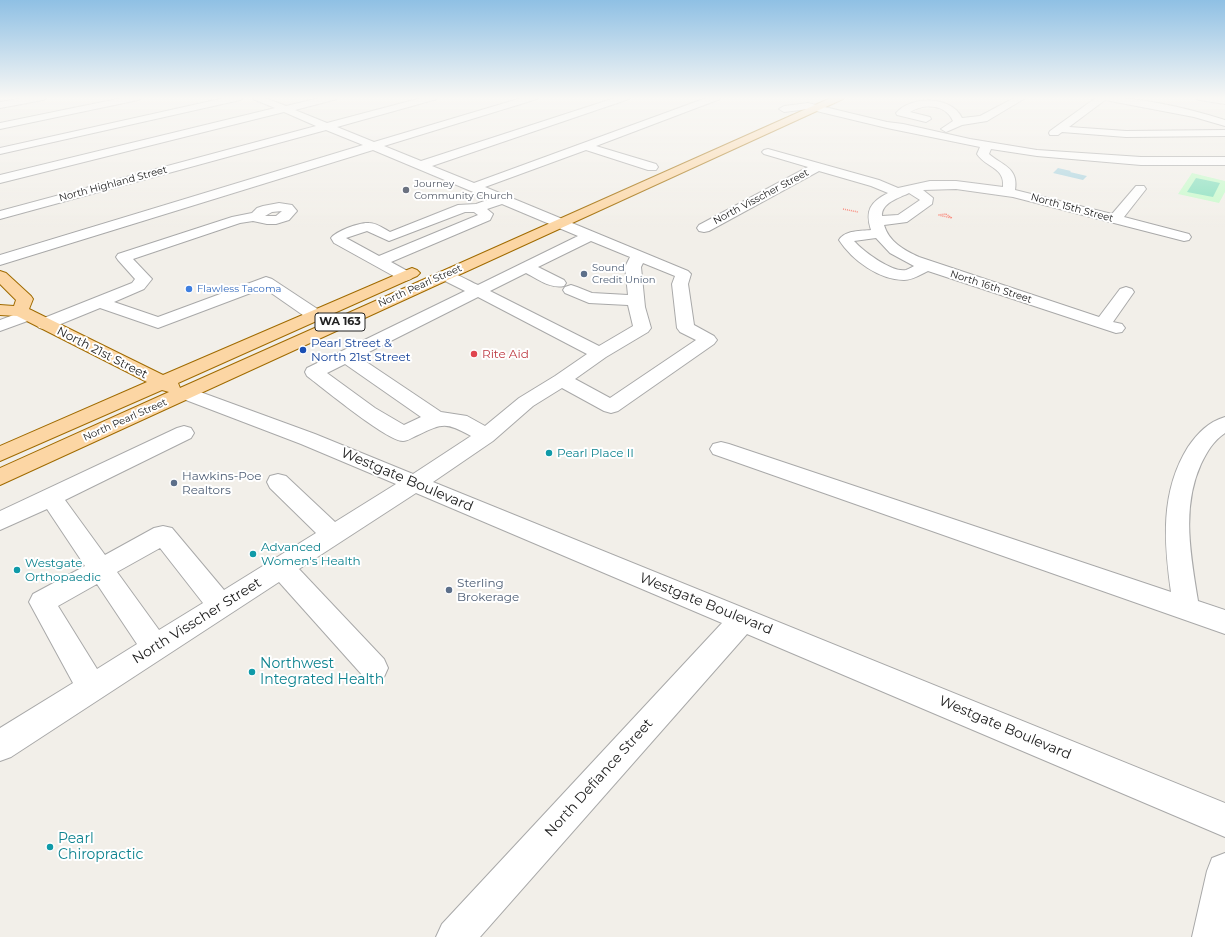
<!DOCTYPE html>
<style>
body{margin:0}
canvas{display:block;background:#f2efe9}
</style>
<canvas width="1225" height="937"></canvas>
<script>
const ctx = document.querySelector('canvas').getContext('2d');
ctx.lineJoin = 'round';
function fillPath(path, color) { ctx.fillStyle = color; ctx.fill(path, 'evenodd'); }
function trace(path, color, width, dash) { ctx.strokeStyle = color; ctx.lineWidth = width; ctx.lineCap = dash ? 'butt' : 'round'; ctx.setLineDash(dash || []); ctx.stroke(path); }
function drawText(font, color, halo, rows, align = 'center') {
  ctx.font = font + ' Montserrat,sans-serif'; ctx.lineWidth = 4; ctx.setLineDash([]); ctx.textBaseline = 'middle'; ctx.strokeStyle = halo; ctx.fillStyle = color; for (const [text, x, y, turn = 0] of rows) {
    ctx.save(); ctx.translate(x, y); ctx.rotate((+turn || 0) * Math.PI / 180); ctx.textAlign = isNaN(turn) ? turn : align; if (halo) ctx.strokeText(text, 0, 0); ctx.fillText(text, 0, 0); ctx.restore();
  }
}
fillPath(new Path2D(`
 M1192 173 1225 181V192L1219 203 1178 194Z`), '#c8facc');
fillPath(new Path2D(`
 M1196 178 1220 183 1213 197 1187 192Z`), '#88e0be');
fillPath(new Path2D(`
 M1058 168 1071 171 1070 172 1087 176 1083 180 1053 173Z`), '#aad3df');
const minor = new Path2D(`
 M30 97H48L43 100 0 108V102Z
 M127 97H143L138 100 0 129V123Z
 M229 97H245L240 100 0 154V148Z
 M252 97H263L286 106 324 97H338L337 99 295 110 327 123 425 97H438L437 99 337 127 374 142 525 97H539L537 99 384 146 421 161 618 97H631L629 99 432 166 474 183 709 97H721L720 99 596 146 656 164 658 167 656 170H648L586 150 485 187 688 271 691 274 688 284 694 325 714 336 717 340 714 344 618 411 611 413 604 411 562 388 533 406 493 441 433 482 1225 803V837L747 634 480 937H436L442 924 722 623 416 493 299 569 384 659 388 668 384 677 374 681 364 677 279 582 11 757 0 761V728L73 683 29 602 33 594 85 566 47 509 0 530V511L177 428 184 426 191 428 194 433 191 438 65 500 105 555 154 528 163 526 172 528 224 590 316 533 270 488 267 482 270 476 278 474 286 476 335 522 396 484 301 444 178 397 175 393 178 389 185 387 192 389 315 434 413 474 471 436C446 422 443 423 418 435 413 437 408 441 403 441 387 441 323 388 307 376L305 372 307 368 465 291 439 278 436 275 439 272C451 269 466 280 478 285L578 236 502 204 487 209 493 214 490 220 391 262 411 273 413 276 411 279 405 281 399 279 334 243 331 238C336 231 360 222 369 223 376 223 383 228 390 232L458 205 476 204 490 199 373 150 0 265V255L363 145 326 130 0 219V211L316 126 284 112 0 183V175L275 108 253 99ZM465 212H474L478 215 379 256 346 238 367 231 389 241ZM591 241 630 257 625 267 628 295 592 293 577 287 571 285 565 287 563 290 565 293 589 303 628 305 633 326 599 346 490 291 526 273C537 279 551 289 564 286L566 283 564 280 538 267ZM643 263 675 276 672 284 677 328 680 332 696 340 610 398 575 379 606 357 648 332 651 328 645 307 641 267ZM478 297 587 354 555 376 519 398 485 426 467 416 441 412 359 357ZM345 364 421 417 404 425 375 408 327 373ZM160 548 203 603 159 630 117 572ZM97 584 137 644 97 669 58 606Z
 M1016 97H1027L987 121 962 125 946 132 941 129 953 121C946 104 924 103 910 112L930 117 931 119 926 122 897 115 896 113C911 95 952 96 962 118L980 116Z
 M1097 97C1139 97 1184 107 1225 120V126L1194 117 1105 100 1069 127 1126 131 1225 130V136L1126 137 1062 132 1058 135H1050L1049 133 1050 131Z
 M1194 97H1215L1225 98V104L1199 100Z
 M808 103 887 122 903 124 970 139 1037 150 1141 157H1225V165H1141L1037 156 991 149 989 154C1001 165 1019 167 1015 190L1112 214 1136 186H1144L1146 189 1124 217 1189 234 1191 237 1189 240 1184 241 1013 197 956 189 923 190 933 198 932 204 907 222 884 225C889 242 904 250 919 257L1099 317 1120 289 1126 287 1132 289 1134 292 1113 322 1122 324 1125 328 1122 332 1116 333 928 271C920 275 912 280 904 280 879 280 852 260 839 240 845 230 861 231 871 230 865 211 870 202 888 193L871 186 819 171 709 231 704 232 699 231 697 228 699 225 808 167 764 154 762 152 764 150 768 149 879 180 898 188 930 181H956L1003 187C1005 167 986 168 977 154L980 147 887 128 808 109 784 112 779 109 784 106ZM909 193 920 200 898 215 882 216C881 203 899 198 909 193ZM876 238 890 253 914 266C912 267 909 269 906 270 892 273 863 251 854 241Z
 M279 203 292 205 297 211 289 220 276 224H267L253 221 240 223 133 259 152 279 144 289 114 302 158 317 266 277 272 279 322 312 324 316 322 320 316 321 310 320 264 288 158 328 100 308 51 328 45 329 39 328 36 324 39 320 132 283 135 279 118 260 116 257 118 254 232 217 252 213 257 208 263 206ZM282 211 276 216H265L272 212Z
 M27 310 33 311 35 315 33 319 0 331V320Z
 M1225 417V433C1213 441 1207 452 1201 464 1181 508 1191 556 1198 601L1225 610V634L713 454 710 449 713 444 721 442 729 444 1171 592C1164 542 1160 492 1188 447 1198 433 1208 422 1225 417Z
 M1225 853V937H1192L1207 871 1212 858Z`);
const major = new Path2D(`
 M833 97H845L843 99 0 485V468L169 392 162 390 0 461V446L147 382 17 316 0 315V305L14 306 16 300 0 284V271L6 273 31 296 33 299 29 309 163 375 407 270 412 268 417 270 420 273 417 276 178 383 180 388Z`);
trace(minor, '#a9a9a9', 2);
trace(major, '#a06b00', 2);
trace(new Path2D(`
 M843 209 858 212
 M946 214 952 218 938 215Z`), '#fa8072', 1.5, [1, 1]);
fillPath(minor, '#fff');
fillPath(major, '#fcd6a4');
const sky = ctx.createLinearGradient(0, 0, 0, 228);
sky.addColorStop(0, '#8fc0e4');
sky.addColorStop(0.43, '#f9f8f5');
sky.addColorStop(1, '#f9f8f500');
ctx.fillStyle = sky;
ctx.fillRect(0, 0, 1225, 228);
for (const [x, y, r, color] of [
 [406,190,4,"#6b7280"],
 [584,274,4,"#5c6f8a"],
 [189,289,4,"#3f7fe0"],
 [303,350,4,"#1a4fb4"],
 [474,354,4,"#e0444e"],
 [549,453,4,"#0f9aa8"],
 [174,483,4,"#5c6f8a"],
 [253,554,4,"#0f9aa8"],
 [17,570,4,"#0f9aa8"],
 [449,590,4,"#5c6f8a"],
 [252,672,4,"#0f9aa8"],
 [50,847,4,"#0f9aa8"]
]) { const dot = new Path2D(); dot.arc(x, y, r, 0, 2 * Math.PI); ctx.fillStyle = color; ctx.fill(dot); trace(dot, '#fff', 1.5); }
drawText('10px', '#222', '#fff', [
 ["North Highland Street",113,184,-15],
 ["North Visscher Street",761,197,-28],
 ["North 15th Street",1072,208,15],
 ["North Pearl Street",420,286,-24],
 ["North 16th Street",991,287,18],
 ["North Pearl Street",125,420,-24]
]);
drawText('10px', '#5b616d', '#fff', [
 ["Journey",414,184],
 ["Community Church",414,196]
], 'left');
drawText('10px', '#4e5e75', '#fff', [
 ["Sound",592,268],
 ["Credit Union",592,280]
], 'left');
drawText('10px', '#366cbe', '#fff', [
 ["Flawless Tacoma",197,289]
], 'left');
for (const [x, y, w] of [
 [340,322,50]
]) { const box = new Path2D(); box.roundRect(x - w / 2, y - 9, w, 18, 3); ctx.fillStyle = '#fff'; ctx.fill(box); trace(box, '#222', 1); }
drawText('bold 11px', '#222', null, [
 ["WA 163",340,322]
]);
drawText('12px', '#164399', '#fff', [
 ["Pearl Street &",311,343],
 ["North 21st Street",311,357]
], 'left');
drawText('12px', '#222', '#fff', [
 ["North 21st Street",102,353,27]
]);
drawText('12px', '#be3a42', '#fff', [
 ["Rite Aid",482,354]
], 'left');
drawText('12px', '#0d838f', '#fff', [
 ["Pearl Place II",557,453],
 ["Advanced",261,547],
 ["Women's Health",261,561],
 ["Westgate",25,563],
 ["Orthopaedic",25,577]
], 'left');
drawText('12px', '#4e5e75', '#fff', [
 ["Hawkins-Poe",182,476],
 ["Realtors",182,490],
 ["Sterling",457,583],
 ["Brokerage",457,597]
], 'left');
drawText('14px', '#222', '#fff', [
 ["Westgate Boulevard",407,480,23],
 ["Westgate Boulevard",706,604,22],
 ["North Visscher Street",197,621,-32],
 ["Westgate Boulevard",1005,728,23],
 ["North Defiance Street",599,778,-48]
]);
drawText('14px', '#0d838f', '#fff', [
 ["Northwest",260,664],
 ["Integrated Health",260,680],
 ["Pearl",58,839],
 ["Chiropractic",58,855]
], 'left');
</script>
